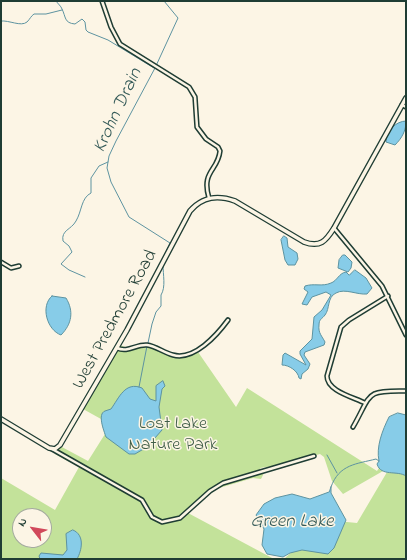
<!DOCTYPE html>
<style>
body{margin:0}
#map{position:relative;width:407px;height:560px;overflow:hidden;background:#fcf5e5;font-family:"Indie Flower",sans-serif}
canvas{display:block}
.frame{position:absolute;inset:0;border:2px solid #1f3d34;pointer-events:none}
.north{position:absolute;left:12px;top:508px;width:40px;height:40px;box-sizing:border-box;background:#fcf5e5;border:1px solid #a4ab9e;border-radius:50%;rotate:301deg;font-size:11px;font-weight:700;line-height:16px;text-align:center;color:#1f3d34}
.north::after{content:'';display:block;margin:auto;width:14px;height:18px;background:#d1495b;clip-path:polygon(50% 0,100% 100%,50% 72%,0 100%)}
</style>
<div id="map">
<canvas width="407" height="560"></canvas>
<div class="frame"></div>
<div class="north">N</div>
</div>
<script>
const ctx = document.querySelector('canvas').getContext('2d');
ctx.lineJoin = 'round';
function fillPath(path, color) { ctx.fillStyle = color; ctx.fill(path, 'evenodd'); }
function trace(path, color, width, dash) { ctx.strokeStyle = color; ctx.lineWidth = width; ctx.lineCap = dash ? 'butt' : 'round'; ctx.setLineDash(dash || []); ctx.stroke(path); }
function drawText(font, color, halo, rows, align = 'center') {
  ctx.font = font + ' "Indie Flower",sans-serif'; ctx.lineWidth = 3; ctx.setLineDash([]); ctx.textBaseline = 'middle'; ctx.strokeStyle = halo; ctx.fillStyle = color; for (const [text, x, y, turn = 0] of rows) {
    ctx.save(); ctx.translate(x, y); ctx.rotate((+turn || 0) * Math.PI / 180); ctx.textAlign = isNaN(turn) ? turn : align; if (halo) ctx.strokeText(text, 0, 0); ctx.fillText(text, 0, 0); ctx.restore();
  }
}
fillPath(new Path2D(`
 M120 345C134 352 138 343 150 346 168 351 180 363 198 352L236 407 247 388 377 471 391 449 406 458V559H284L327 520 357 523 390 467 343 494 332 481 324 457 320 454 279 465 260 468 264 473 261 479 253 478 219 488 202 499 188 513 274 559H1V478L55 510 79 467 55 454 60 446 88 461 105 434 101 419 83 409ZM20 516H44V540H20Z`), '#c3e29a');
const water = new Path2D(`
 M406 121C406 131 402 138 395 145L386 142C386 131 396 121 406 121Z
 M284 236 287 238 288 247 297 253 298 259 295 265H288L285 260 281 240Z
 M343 255H345L352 262 351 268 348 272 338 268 339 260Z
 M355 270 366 278 372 288 367 294C357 295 345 288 336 293 327 297 330 309 325 315 322 319 319 319 319 325 318 333 322 336 325 342L324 345 305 352 304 355 310 364 308 369 302 374 301 379 299 378C298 371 289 365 282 365L283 355 285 353 306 365 300 354V351L312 339 314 317 322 310 331 295 326 292 312 297 307 305 302 304 308 292 304 289 305 286C314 283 322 287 331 283 337 281 339 273 346 272L349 275Z
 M52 296 66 298C74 311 72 324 61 335 47 330 40 306 52 296Z
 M163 381 165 386 162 389 159 407 162 430 147 447 135 454H129L106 437C104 431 97 414 105 411 107 410 109 410 111 409 119 398 125 381 142 388L150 399 156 401V386Z
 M398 413 406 415V476C397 470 381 477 377 464L379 461C376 447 382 431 389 417Z
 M331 487V493L346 520 334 548 328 554 302 550 290 553 283 557 267 554 262 545 264 529 256 515 264 504 275 498 292 494 310 499 329 492Z
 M73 530C85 535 82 550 77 559H40L39 556 41 553 63 555 67 550 66 534Z`);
fillPath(water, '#87cce8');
trace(water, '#5d93a0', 1);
trace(new Path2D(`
 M56 1C58 4 61 6 62 9 66 17 64 23 75 24L82 19 85 22 86 30 88 32 108 40 154 68
 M1 21C9 20 21 27 27 22 30 19 31 16 34 14H46L62 10
 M161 262 170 243 129 217 111 182 107 168 109 156 116 141 155 68 178 18 164 1
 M85 277 69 270 61 264 72 252 69 246 63 241C61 230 71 230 76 221 82 211 81 198 91 193V178L99 166 108 162
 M148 343 152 324 156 312 161 306V295C166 287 163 275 163 265
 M139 387 147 346
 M327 455 337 473
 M331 487C339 464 357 464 376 459L379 461`), '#5d93a0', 1);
const street = new Path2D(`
 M102 1 111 27 120 44 189 87 195 97 197 127 206 139 218 147 220 151C218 171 201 171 209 198
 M402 105 406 107
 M334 228 382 286 406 335
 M1 262 11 268 19 266
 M117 348C128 353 136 344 147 345 156 346 164 353 173 355 194 361 217 335 228 320
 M365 403C353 397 327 391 327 376L341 327 349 320 388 296
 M353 427C372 394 364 390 406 391
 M52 449 142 500 152 517 162 522 180 518 210 491 223 483 314 456`);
const secondary = new Path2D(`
 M1 419 49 448 55 449 60 445 127 330 190 211C203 196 218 195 235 201L304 242C320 248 326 241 334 228L406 98`);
trace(street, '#1f3d34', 5.5);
trace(secondary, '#1f3d34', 6);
trace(street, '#fcf5e5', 2.5);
trace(secondary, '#fcf5e5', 3.5);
drawText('18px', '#1f3d34', '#fcf5e5', [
 ["West Predmore Road",116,320,-61]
]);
drawText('18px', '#405e48', '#fcf5e5', [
 ["Lost Lake",173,425],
 ["Nature Park",173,446]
]);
drawText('italic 19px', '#345a58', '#fcf5e5', [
 ["Krohn Drain",119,111,-65],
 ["Green Lake",292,523]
]);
</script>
